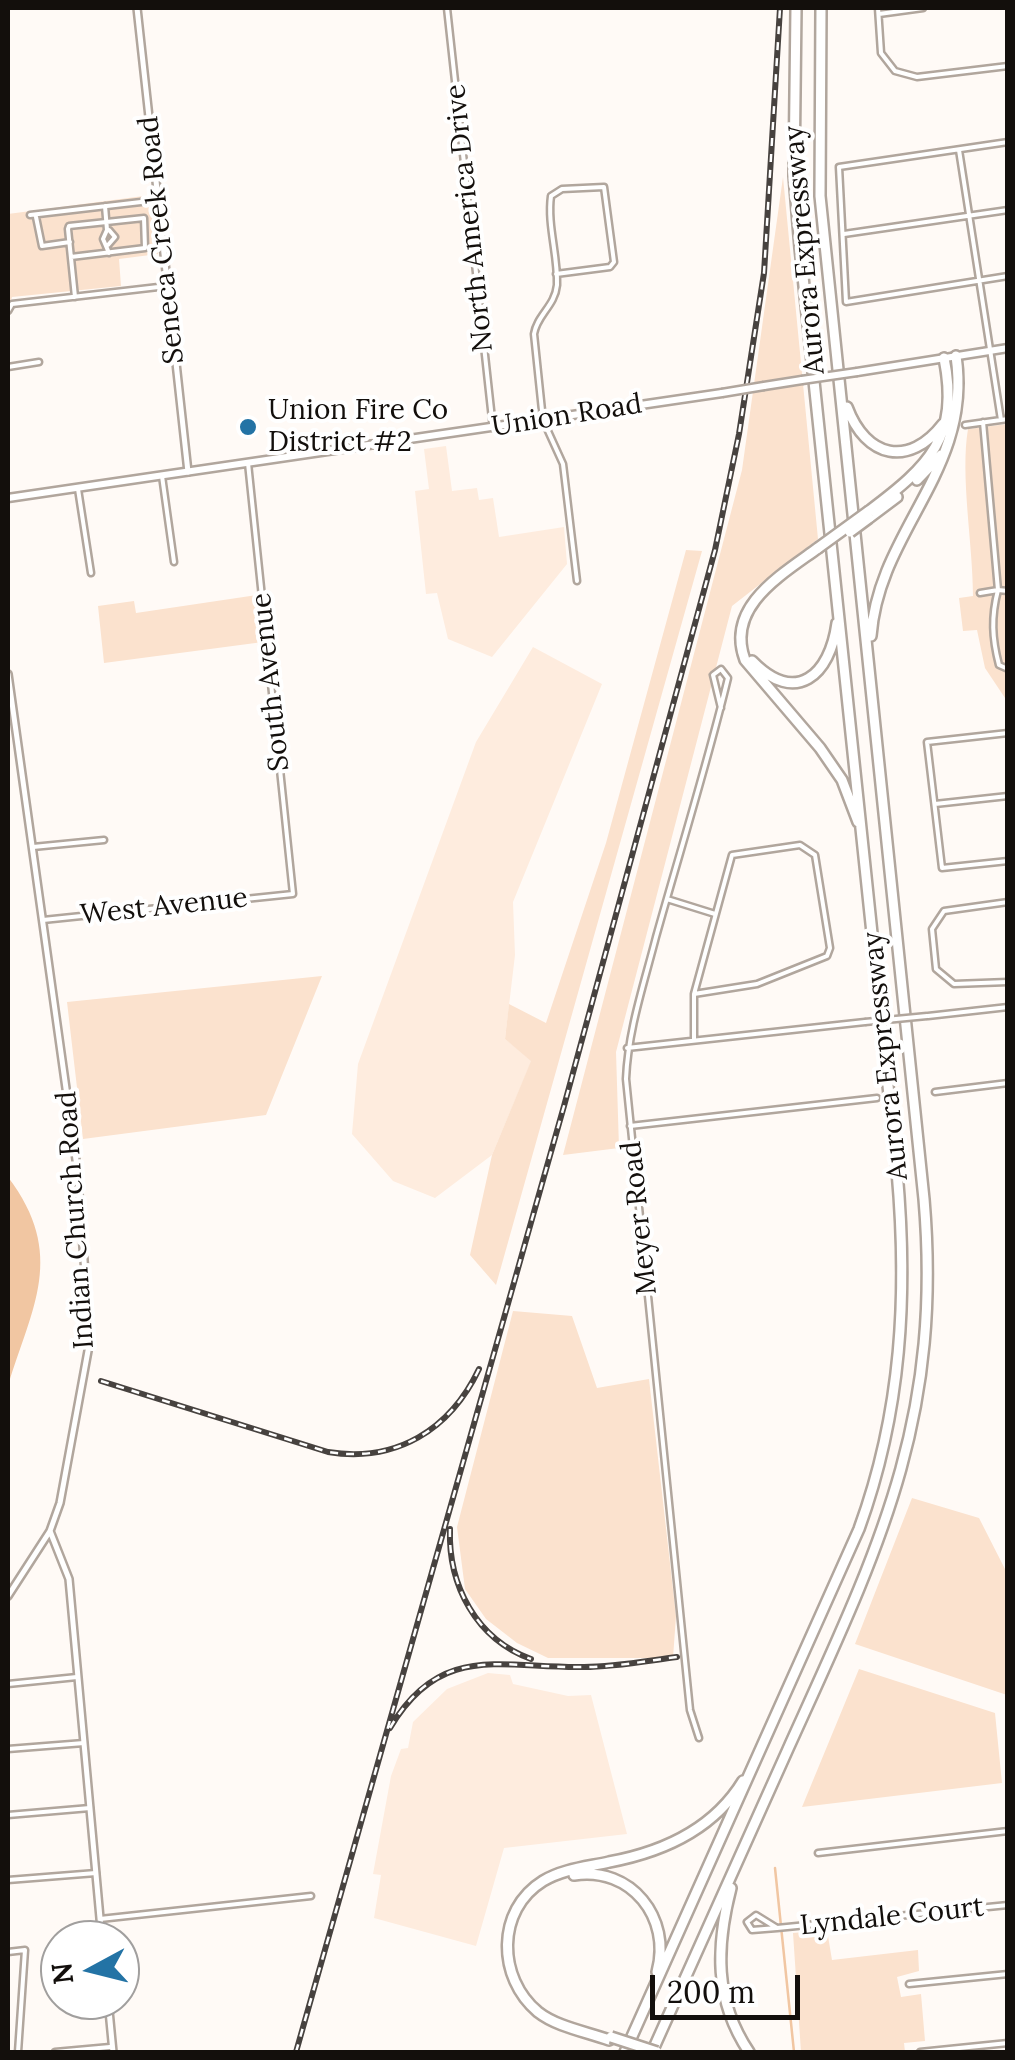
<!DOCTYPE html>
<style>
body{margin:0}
#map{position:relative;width:1015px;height:2060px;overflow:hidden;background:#fffaf6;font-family:Lora,serif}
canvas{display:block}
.frame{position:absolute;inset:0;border:10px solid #130f0c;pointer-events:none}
.north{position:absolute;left:40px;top:1920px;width:100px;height:100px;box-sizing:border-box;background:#fff;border:2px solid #a19f9e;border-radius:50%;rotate:263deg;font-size:28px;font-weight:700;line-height:40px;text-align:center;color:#130f0c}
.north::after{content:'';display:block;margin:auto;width:35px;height:45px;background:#2373a5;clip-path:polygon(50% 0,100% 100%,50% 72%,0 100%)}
.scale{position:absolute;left:650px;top:1975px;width:150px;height:45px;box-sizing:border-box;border:5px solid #130f0c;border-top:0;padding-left:12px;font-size:30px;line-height:35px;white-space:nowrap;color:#130f0c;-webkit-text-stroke:8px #fff;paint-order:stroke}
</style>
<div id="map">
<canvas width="1015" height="2060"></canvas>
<div class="frame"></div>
<div class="north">N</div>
<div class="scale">200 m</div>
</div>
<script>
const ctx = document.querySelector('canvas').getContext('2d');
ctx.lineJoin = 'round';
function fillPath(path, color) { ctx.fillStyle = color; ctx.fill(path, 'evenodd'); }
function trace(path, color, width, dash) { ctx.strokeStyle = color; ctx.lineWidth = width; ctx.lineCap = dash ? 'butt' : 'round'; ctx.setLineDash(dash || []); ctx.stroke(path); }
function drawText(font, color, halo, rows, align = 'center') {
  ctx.font = font + ' Lora,serif'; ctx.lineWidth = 8; ctx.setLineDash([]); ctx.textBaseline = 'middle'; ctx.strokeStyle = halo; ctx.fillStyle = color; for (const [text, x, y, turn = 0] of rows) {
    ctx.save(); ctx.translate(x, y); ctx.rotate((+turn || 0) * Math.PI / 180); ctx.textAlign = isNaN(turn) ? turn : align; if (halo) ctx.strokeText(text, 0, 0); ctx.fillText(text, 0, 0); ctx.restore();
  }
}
fillPath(new Path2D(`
 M446 446 452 491 477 488 479 500 493 498 499 537 564 527 567 564 492 657 448 639 437 593 426 594 415 491 429 489 424 449Z
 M533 647 602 684 513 902 515 955 505 1039 532 1060 492 1155 435 1198 393 1181 352 1134 358 1064 476 742Z
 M488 1673 510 1675 513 1684 568 1696 591 1695 627 1834 504 1848 476 1946 374 1918 381 1875 373 1874 391 1776 401 1749 408 1748 413 1722 447 1689Z`), '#feecde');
fillPath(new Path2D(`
 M783 177 818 539 732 606 616 1052 619 1148 563 1155 742 470Z
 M151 195 158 254 119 259 121 286 12 297 8 311V214Z
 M1007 424V701L985 668 977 630 963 631 959 598 973 596C973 544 960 476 968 429Z
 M686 550 702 551 496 1285 470 1255 492 1155 531 1061 505 1039 509 1004 546 1023 606 843Z
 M257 595 263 642 104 663 98 606 134 601 136 613Z
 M322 976 266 1115 83 1139 67 1002Z
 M513 1311 572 1316 597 1388 649 1379 676 1616 673 1658H548L517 1643 486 1619 465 1589 457 1527Z
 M912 1498 979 1518 1007 1573V1695L855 1644Z
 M859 1669 995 1713 1002 1783 802 1807Z
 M827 1930 832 1960 918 1950 919 1971 897 1977 901 1997 921 1994 925 2041 904 2043 905 2052H801L793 1933Z`), '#fbe2ce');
fillPath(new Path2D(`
 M8 1177C67 1255 32 1307 8 1386Z`), '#f1c6a2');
trace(new Path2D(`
 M775 1868 794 2052`), '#f1c6a2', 2.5);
const minor = new Path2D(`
 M447 8 493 428
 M878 8 881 53 895 71 917 77 1008 66
 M879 14 923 8
 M1008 142 839 167 846 302 1008 276
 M959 150 1001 420
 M105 206 107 230 103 239 109 253
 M30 215 158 200
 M36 217 42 246 70 242
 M844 234 1008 210
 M108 245 115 237 109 230
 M71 257 145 248 144 218 69 226 68 229 75 297
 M556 274 610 267 614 262 604 187 562 189 551 196C547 225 558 255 557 285 555 306 537 315 534 334L543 420 563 464 577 581
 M8 311 12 304 167 286
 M8 367 39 362
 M983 422 998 590 1008 591
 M965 425 1008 419
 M162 476 174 562
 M78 489 91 573
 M980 593 998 590C991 617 992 638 999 665L1008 669
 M1008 733 927 742 942 868 1008 861
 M935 804 1008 796
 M33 847 104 840
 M667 899 715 914
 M1008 902 944 911 932 929 936 969 954 984 1008 982
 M43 920 293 894 248 463
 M928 1016 1008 1007
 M694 1040V994L732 855 800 845 815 855 830 948 827 956 757 984 694 994
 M627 1048 865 1022
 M935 1092 1008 1083
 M630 1126 877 1098
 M8 1684 77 1677
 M699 1738 690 1710 626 1079C628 1030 644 984 656 937 680 851 707 765 728 678L721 669 713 675 721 708
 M8 1749 84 1743
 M8 1815 90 1808
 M818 1853 1008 1831
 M8 1880 96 1873
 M756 1915 777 1928 752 1930 747 1922Z
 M100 1919 311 1896
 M777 1928 1008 1905
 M8 1952 25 1950 18 2052
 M909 1984 1008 1974
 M55 2052 110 2047
 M920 2052 1008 2043`);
const tertiary = new Path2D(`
 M137 8 188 472
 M8 674 77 1167 90 1340 60 1503 50 1531 8 1596
 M50 1531 69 1579 102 1940
 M108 2000 113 2052`);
const secondary = new Path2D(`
 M857 372 1008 348
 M764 386 802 380
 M8 498 722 393`);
const motorway = new Path2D(`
 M847 407C866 458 909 468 943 424
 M917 480 941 455
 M869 511C929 466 960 437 944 358
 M869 518 897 497
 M818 548C781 575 725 607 745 660L820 748 842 780 858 822
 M871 636C879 529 973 471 956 356
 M752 661C796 706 830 675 837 623
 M574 1875C631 1866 672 1918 657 1972
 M731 1888C716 1946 714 2000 749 2052
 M609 2040C587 2032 557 2027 538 2012 497 1978 496 1910 543 1881 563 1869 587 1867 609 1862 663 1852 713 1830 743 1781
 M625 2052 859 1529C902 1411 908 1294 897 1171L800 248 794 176 796 8
 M652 2052C697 1951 742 1850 788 1749 877 1552 943 1423 924 1199L820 196 821 8`);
trace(minor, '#b1a69d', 9);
trace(tertiary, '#b1a69d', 10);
trace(secondary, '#b1a69d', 11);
trace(motorway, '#b1a69d', 14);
trace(minor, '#fff', 4);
trace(tertiary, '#fff', 5);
trace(secondary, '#fff', 6);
trace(motorway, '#fff', 9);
const rail = new Path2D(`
 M101 1381 328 1452C396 1463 450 1430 479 1369
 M450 1529C448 1585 476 1639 531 1659
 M390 1728C441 1641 504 1669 584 1667 615 1667 646 1661 677 1657
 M296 2052 564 1106 715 550 739 434 764 273 780 8`);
trace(rail, '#47423f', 6);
trace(rail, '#fff', 2.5, [8]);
const minorBridge = new Path2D(`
 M865 1022 927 1016`);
const secondaryBridge = new Path2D(`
 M802 380 857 372
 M722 393 764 386`);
const motorwayBridge = new Path2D(`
 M850 532 869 518
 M818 548 869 511
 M611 2037 657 2052`);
trace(minorBridge, '#b1a69d', 9, []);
trace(secondaryBridge, '#b1a69d', 11, []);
trace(motorwayBridge, '#b1a69d', 14, []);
trace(minorBridge, '#fff', 4);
trace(secondaryBridge, '#fff', 6);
trace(motorwayBridge, '#fff', 9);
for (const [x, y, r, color] of [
 [248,427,10,"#2373a5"]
]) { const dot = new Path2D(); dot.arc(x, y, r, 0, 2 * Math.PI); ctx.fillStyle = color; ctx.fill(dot); trace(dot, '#fff', 4); }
drawText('28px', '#130f0c', '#fff', [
 ["North America Drive",470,218,-96],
 ["Seneca Creek Road",162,240,-96],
 ["Aurora Expressway",805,250,-95],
 ["Union Road",567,416,-9],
 ["South Avenue",271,682,-96],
 ["West Avenue",164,907,-6],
 ["Aurora Expressway",886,1056,-96],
 ["Meyer Road",640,1218,-96],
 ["Indian Church Road",76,1220,-94],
 ["Lyndale Court",892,1917,-6]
]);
drawText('28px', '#130f0c', '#fff', [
 ["Union Fire Co",268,411],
 ["District #2",268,443]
], 'left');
</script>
